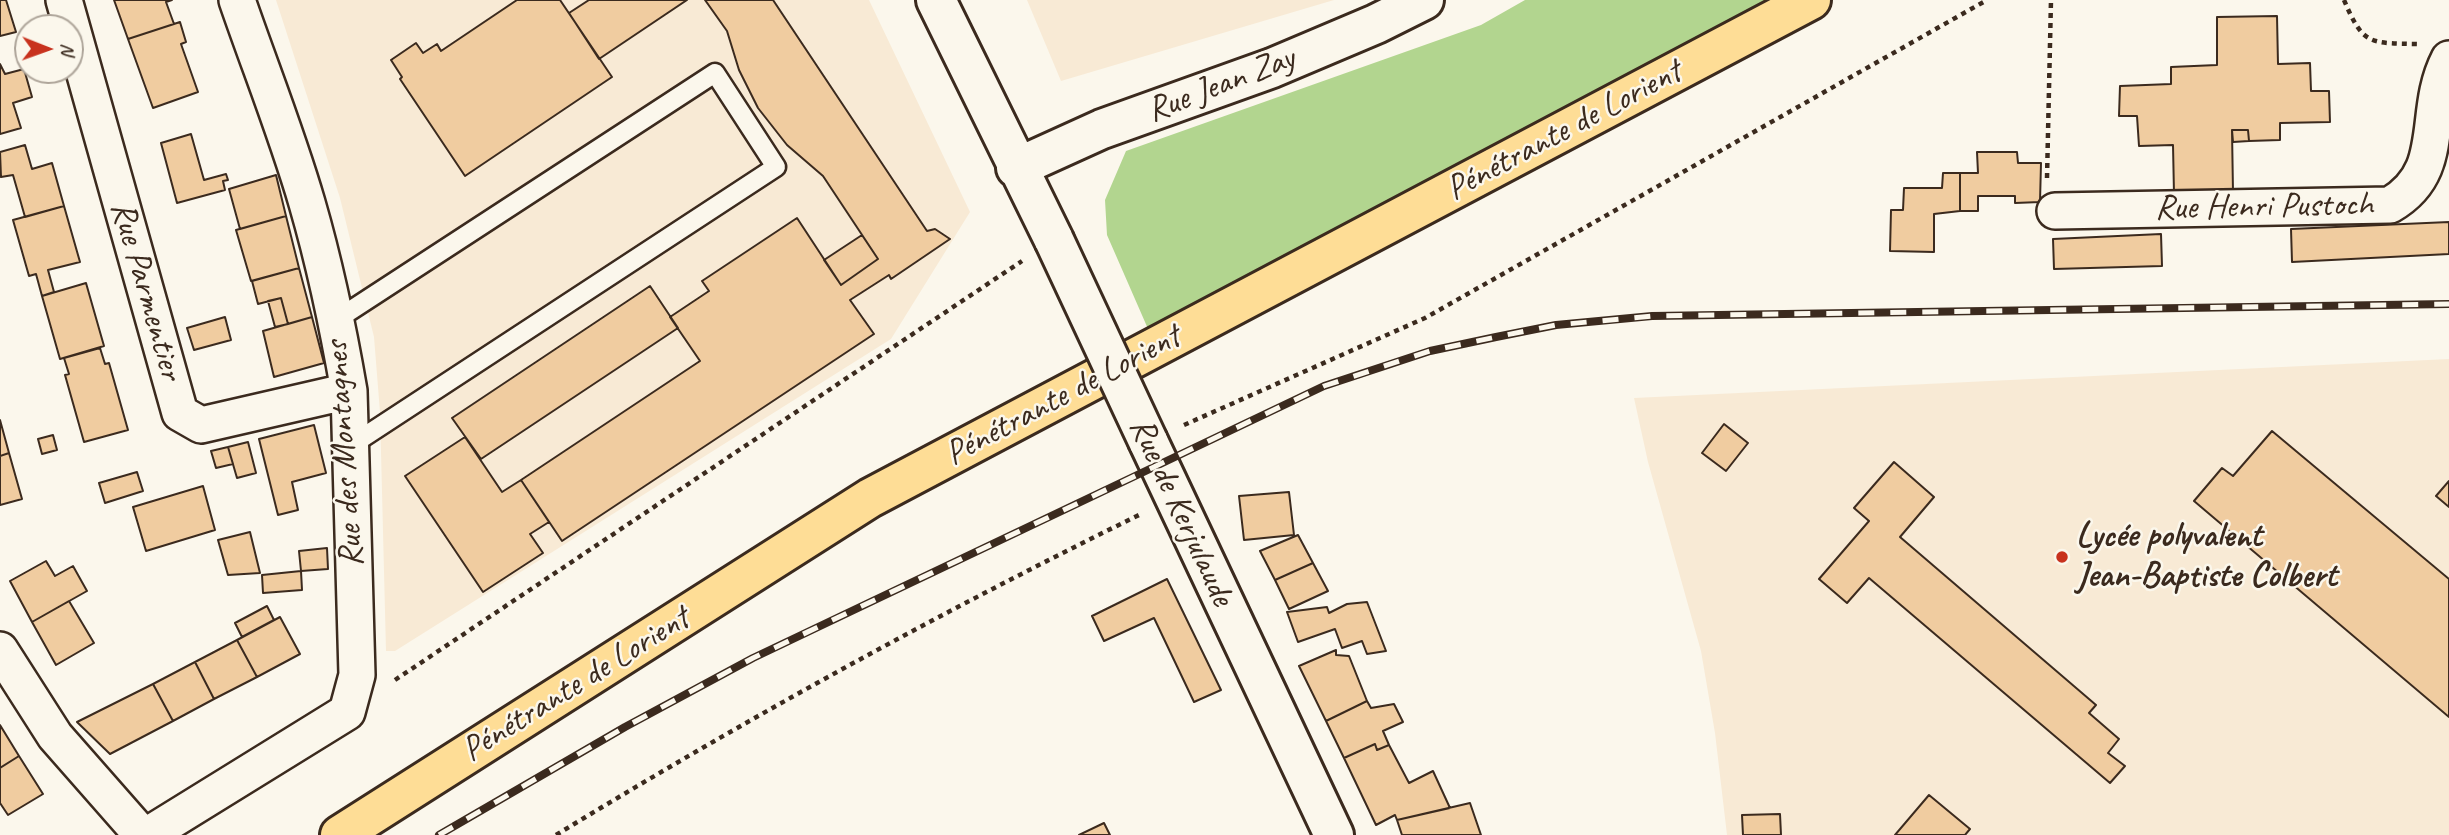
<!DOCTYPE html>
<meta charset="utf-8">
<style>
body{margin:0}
#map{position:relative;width:2449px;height:835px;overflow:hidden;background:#fbf7ec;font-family:Caveat,sans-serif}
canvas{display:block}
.north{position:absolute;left:14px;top:14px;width:70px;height:70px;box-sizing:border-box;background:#fbf7ec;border:2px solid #aea59a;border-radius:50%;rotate:91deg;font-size:19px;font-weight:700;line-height:28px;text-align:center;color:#3b2a1e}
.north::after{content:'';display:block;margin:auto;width:24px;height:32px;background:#c8321e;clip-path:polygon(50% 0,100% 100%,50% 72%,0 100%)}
</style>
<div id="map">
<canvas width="2449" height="835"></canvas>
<div class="north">N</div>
</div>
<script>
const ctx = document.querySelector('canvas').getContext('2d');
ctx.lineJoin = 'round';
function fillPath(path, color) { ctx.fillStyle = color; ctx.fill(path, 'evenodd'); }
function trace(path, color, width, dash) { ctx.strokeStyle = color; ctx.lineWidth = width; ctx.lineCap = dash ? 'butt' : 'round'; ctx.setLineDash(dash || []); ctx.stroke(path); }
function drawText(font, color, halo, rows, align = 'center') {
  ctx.font = font + ' Caveat,sans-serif'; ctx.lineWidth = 5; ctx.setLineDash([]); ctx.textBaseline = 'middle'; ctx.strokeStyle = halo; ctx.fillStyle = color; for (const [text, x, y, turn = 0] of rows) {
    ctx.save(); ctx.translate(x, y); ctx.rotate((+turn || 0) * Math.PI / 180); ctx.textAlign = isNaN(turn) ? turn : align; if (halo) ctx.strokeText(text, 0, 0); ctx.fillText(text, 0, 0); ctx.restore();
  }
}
fillPath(new Path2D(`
 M276 0H869L970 212 891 339 395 651H386L380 412 374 337 340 198Z
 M1027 0H1334L1061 81Z
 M2449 359V835H1727L1715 733 1701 651 1648 462 1634 398Z`), '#f8ead5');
fillPath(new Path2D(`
 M1525 0H1770L1152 338 1107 235 1105 200 1126 151 1481 25Z`), '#b2d58f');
const building = new Path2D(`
 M0 0H6L16 32 0 36Z
 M114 0H172L166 2 174 24 128 39Z
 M517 0H560L612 77 465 176 400 79 402 77 391 60 416 43 423 53 437 44 441 51Z
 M589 0H687L599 59 569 13Z
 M705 0H773L927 231 935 229 950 239 891 279 889 275 850 300 874 334 562 541 521 480 700 361 670 317 709 291 702 281 797 218 841 285 878 259 823 176 787 145 758 108 739 70 727 31Z
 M2277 16 2278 64 2310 63 2311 91H2329L2330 122 2280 123V140L2249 141 2248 130H2232L2233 192 2174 194 2173 145 2139 146 2137 116H2119L2120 86 2171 84V67L2217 65V17Z
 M180 22 186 42 181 44 198 92 153 108 128 39Z
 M0 64 5 74 24 69 32 97 13 103 21 128 0 134Z
 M2232 130H2248L2249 141 2233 142Z
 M191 134 204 180 226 174 228 180 223 181 225 190 177 203 161 143Z
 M25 145 32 169 52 163 64 206 25 217 13 175 1 177 0 152Z
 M1977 152H2017L2018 163H2041L2040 202 2015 203V196H1978V211H1960V173H1978Z
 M1943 173H1960V211L1934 214V252L1890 251 1891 210H1903L1904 188H1942Z
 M276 175 286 216 240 229 229 189Z
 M64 206 80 262 48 270 54 292 42 296 36 274 29 276 13 220Z
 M286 216 299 268 251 281 236 230Z
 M2449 222V254L2292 262 2291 229Z
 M2161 234 2162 266 2054 269 2053 239Z
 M862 235 878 259 841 285 824 260Z
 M299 268 312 317 288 324 281 298 258 304 252 281Z
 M86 283 104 346 60 359 42 296Z
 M650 286 678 328 481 459 452 418Z
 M281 298 288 324 275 327 268 301Z
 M225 317 231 340 194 350 187 328Z
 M312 317 324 363 274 377 263 331Z
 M100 348 105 364 109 363 128 430 84 442 65 375 69 374 64 358Z
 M0 420 9 453 0 456Z
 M1724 424 1748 443 1726 471 1702 453Z
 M314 425 326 473 292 482 298 510 278 515 259 439Z
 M2272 431 2449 579V717L2194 501 2222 468 2233 476Z
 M53 435 57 450 42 454 38 439Z
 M465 437 502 492 521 480 549 522 530 534 543 553 483 592 405 476Z
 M248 442 256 473 237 478 228 447Z
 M228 447 233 464 216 468 211 451Z
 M9 453 22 499 0 505V456Z
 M1894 462 1934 497 1900 537 2096 705 2089 713 2119 739 2108 753 2125 766 2110 783 1869 578 1847 603 1819 579 1869 521 1854 508Z
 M137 472 143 491 105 503 99 483Z
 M2449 481V507L2436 496Z
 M203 486 215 530 146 551 133 507Z
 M1289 492 1294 535 1244 540 1239 496Z
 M250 532 260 573 228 575 218 540Z
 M1298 535 1313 563 1275 580 1260 551Z
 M327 548 328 569 301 571 299 551Z
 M46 561 55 576 73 566 87 591 32 622 10 581Z
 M1313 563 1328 591 1289 609 1275 580Z
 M301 571 302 590 263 593 262 575Z
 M1167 579 1221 690 1194 702 1154 618 1104 641 1092 616Z
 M69 601 94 643 56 665 32 622Z
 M1367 602 1386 651 1367 654 1362 641 1342 648 1335 629 1298 642 1287 612 1327 607 1329 613 1347 604Z
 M267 606 274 620 242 637 235 623Z
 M280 617 300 654 257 677 237 640Z
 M237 640 257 677 214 699 195 662Z
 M1336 650V655L1349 656 1367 701 1326 721 1299 666Z
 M195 662 214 699 173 721 153 684Z
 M153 684 173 721 110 754 77 722Z
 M1367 701 1371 708 1394 704 1403 722 1383 731 1389 745 1377 750 1375 744 1344 758 1326 721Z
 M0 725 19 756 0 768Z
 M1375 744 1377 750 1389 745 1409 783 1433 771 1450 808 1397 820 1395 815 1376 825 1344 758Z
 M19 756 43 794 8 815 0 803V768Z
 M1929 795 1970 829 1965 835H1895Z
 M1470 803 1481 835H1402L1397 820Z
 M1780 814 1781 835H1743L1742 815Z
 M1104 823 1110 835H1079Z`);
fillPath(building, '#f0cca0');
trace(building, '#3b2a1e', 2);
const lane = new Path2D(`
 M336 320 715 73 776 167 350 446`);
const street = new Path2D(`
 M64 0 180 413 201 425 349 391
 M2055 211 2390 205C2449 171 2421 113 2449 59
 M0 650 55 736 142 835
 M148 835 347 712 357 675 349 391C338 327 325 265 307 203 287 134 260 67 237 0`);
const secondary = new Path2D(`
 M936 0 1054 240
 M1016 168 1102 129 1272 68 1376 24 1424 0
 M1148 441 1334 835`);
const primary = new Path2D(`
 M340 835 870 498 1811 0`);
trace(lane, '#3b2a1e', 23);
trace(street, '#3b2a1e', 40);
trace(secondary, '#3b2a1e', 44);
trace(primary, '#3b2a1e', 44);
trace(new Path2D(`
 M2344 0C2363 45 2369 43 2417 44
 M2047 178 2051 0
 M1184 425 1425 318 1987 0
 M395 680 1022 261
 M556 835C746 719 941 612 1141 514`), '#3b2a1e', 4.5, [5, 5]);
trace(lane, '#fbf7ec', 18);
trace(street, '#fbf7ec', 35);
trace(secondary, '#fbf7ec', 38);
trace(primary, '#fedd96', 38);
const rail = new Path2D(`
 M439 835 625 727 753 658 1324 386 1430 351 1496 337 1556 325 1652 316 2449 304`);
trace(rail, '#3b2a1e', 8);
trace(rail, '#fbf7ec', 5, [16]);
const secondaryBridge = new Path2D(`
 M1054 240 1148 441`);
trace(secondaryBridge, '#3b2a1e', 44, []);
trace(secondaryBridge, '#fbf7ec', 38);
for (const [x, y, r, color] of [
 [2062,557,7,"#c8321e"]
]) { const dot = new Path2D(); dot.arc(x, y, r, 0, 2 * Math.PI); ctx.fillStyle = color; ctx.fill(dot); trace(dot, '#fbf7ec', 2.5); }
drawText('35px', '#3b2a1e', '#fbf7ec', [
 ["Rue Jean Zay",1221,85,-21],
 ["Pénétrante de Lorient",1564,131,-28],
 ["Rue Henri Pustoch",2264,207,-1],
 ["Rue Parmentier",146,291,74],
 ["Pénétrante de Lorient",1063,396,-28],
 ["Rue des Montagnes",345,454,-94],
 ["Rue de Kerjulaude",1181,512,65],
 ["Pénétrante de Lorient",576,685,-32]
]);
drawText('bold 35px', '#3b2a1e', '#fbf7ec', [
 ["Lycée polyvalent",2076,537],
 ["Jean-Baptiste Colbert",2076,577]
], 'left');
</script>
